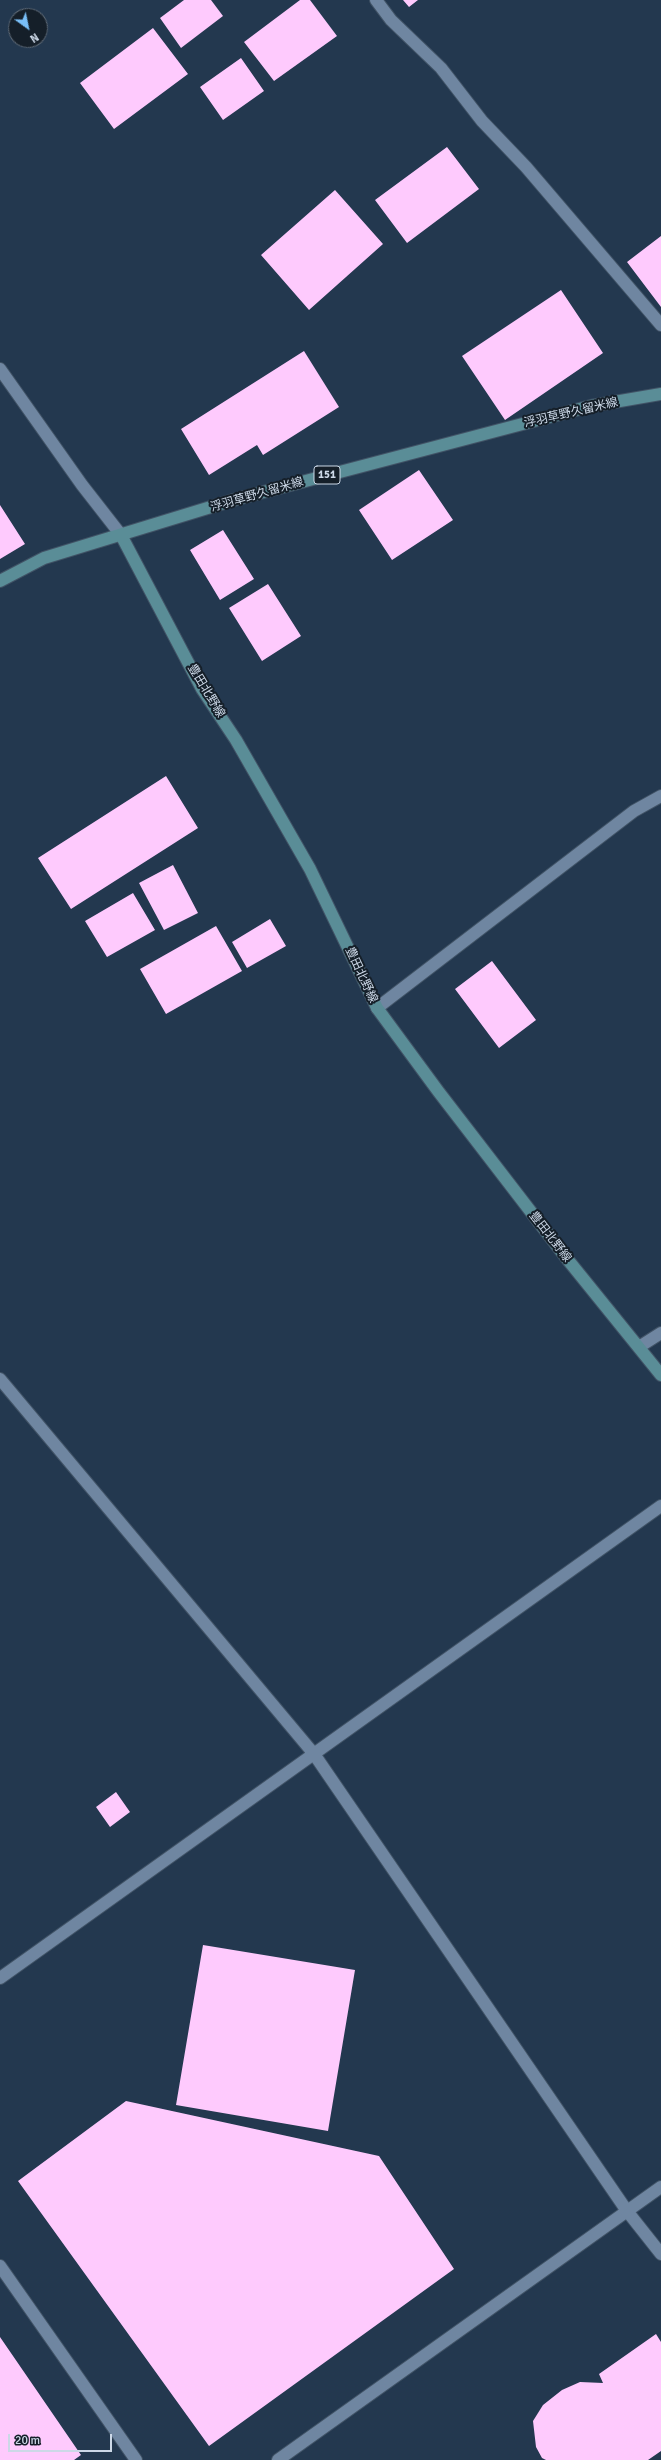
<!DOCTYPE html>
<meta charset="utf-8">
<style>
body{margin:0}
#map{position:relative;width:661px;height:2460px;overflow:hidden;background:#23384f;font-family:Signika,sans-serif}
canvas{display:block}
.north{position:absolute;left:8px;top:8px;width:40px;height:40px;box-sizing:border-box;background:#151f29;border:1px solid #5e6975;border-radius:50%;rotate:147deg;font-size:11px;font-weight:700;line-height:16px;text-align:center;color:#ccd8e7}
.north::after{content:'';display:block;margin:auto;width:14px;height:18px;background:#79bff8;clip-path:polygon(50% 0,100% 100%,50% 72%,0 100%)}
.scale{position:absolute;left:8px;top:2434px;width:104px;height:18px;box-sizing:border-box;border:2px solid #ccd8e7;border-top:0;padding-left:5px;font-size:12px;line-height:14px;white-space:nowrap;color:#ccd8e7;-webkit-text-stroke:3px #151f29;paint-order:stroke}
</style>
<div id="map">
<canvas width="661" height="2460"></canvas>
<div class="north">N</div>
<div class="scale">20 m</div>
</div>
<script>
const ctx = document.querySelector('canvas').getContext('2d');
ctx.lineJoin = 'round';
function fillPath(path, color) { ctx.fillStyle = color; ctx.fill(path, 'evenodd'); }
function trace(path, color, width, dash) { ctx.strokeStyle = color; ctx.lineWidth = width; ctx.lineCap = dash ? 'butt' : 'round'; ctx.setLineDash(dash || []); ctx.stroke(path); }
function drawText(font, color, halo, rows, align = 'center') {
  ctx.font = font + ' Signika,"Noto Sans JP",sans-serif'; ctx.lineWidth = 4; ctx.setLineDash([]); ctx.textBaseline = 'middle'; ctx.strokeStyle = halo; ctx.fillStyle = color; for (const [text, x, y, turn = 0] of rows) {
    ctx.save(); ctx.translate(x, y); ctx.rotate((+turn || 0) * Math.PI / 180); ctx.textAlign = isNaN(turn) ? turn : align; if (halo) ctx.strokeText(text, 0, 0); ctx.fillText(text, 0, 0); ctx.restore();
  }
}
fillPath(new Path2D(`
 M184 0H211L223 16 181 48 160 18Z
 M300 0H310L337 36 274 81 244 42Z
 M403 0H418L409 7Z
 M153 28 188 74 114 129 80 83Z
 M241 58 264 91 223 120 200 87Z
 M447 147 479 189 407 243 375 200Z
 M335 190 383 244 309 310 261 255Z
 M661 236V307L627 262Z
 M561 290 603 353 505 420 462 356Z
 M304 351 339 407 263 455 257 445 209 475 181 429Z
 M419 470 453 520 392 560 359 510Z
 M0 505 25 544 0 559Z
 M223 530 254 579 220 600 190 550Z
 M268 584 301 636 262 661 229 608Z
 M166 776 198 828 71 909 38 858Z
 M173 865 198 913 164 930 139 883Z
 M133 893 155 930 107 957 85 921Z
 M270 919 286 946 247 968 232 942Z
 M216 926 242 971 166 1014 140 969Z
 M492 961 536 1020 499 1048 455 989Z
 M116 1792 130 1812 110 1827 96 1807Z
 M203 1945 355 1970 328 2131 176 2105Z
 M126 2101 379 2156 454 2269 209 2446 18 2181Z
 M656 2334 661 2342V2451L648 2460H546L542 2458 536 2447 533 2421 543 2405 562 2390 580 2382 603 2383 599 2374Z
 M0 2337 81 2455 74 2460H0Z`), '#fecafd');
const minor = new Path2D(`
 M376 0 391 20 441 68 482 121 526 167 661 325
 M0 369 82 485 121 535
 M377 1008 634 811 661 796
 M639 1347 661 1333
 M0 1379 314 1754 627 2211 661 2254
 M0 1978 661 1506
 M0 2266 136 2460
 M278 2460 661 2187`);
const major = new Path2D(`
 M121 535 202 689 236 740 310 869 377 1008 438 1091 568 1260 661 1375
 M0 581 44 558 237 499 591 406 661 394`);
trace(minor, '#415366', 14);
trace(major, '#415366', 14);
trace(minor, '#6f86a1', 12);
trace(major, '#5a8d97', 12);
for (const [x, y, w] of [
 [327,475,26]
]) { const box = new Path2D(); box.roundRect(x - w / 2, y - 9, w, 18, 3); ctx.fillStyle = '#151f29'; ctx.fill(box); trace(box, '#ccd8e7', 1); }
drawText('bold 11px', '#ccd8e7', null, [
 ["151",327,475]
]);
drawText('12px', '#ccd8e7', '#151f29', [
 ["浮羽草野久留米線",571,413,-13],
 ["浮羽草野久留米線",257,495,-16],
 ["豊田北野線",206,691,59],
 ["豊田北野線",361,975,65],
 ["豊田北野線",550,1237,52]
]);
</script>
